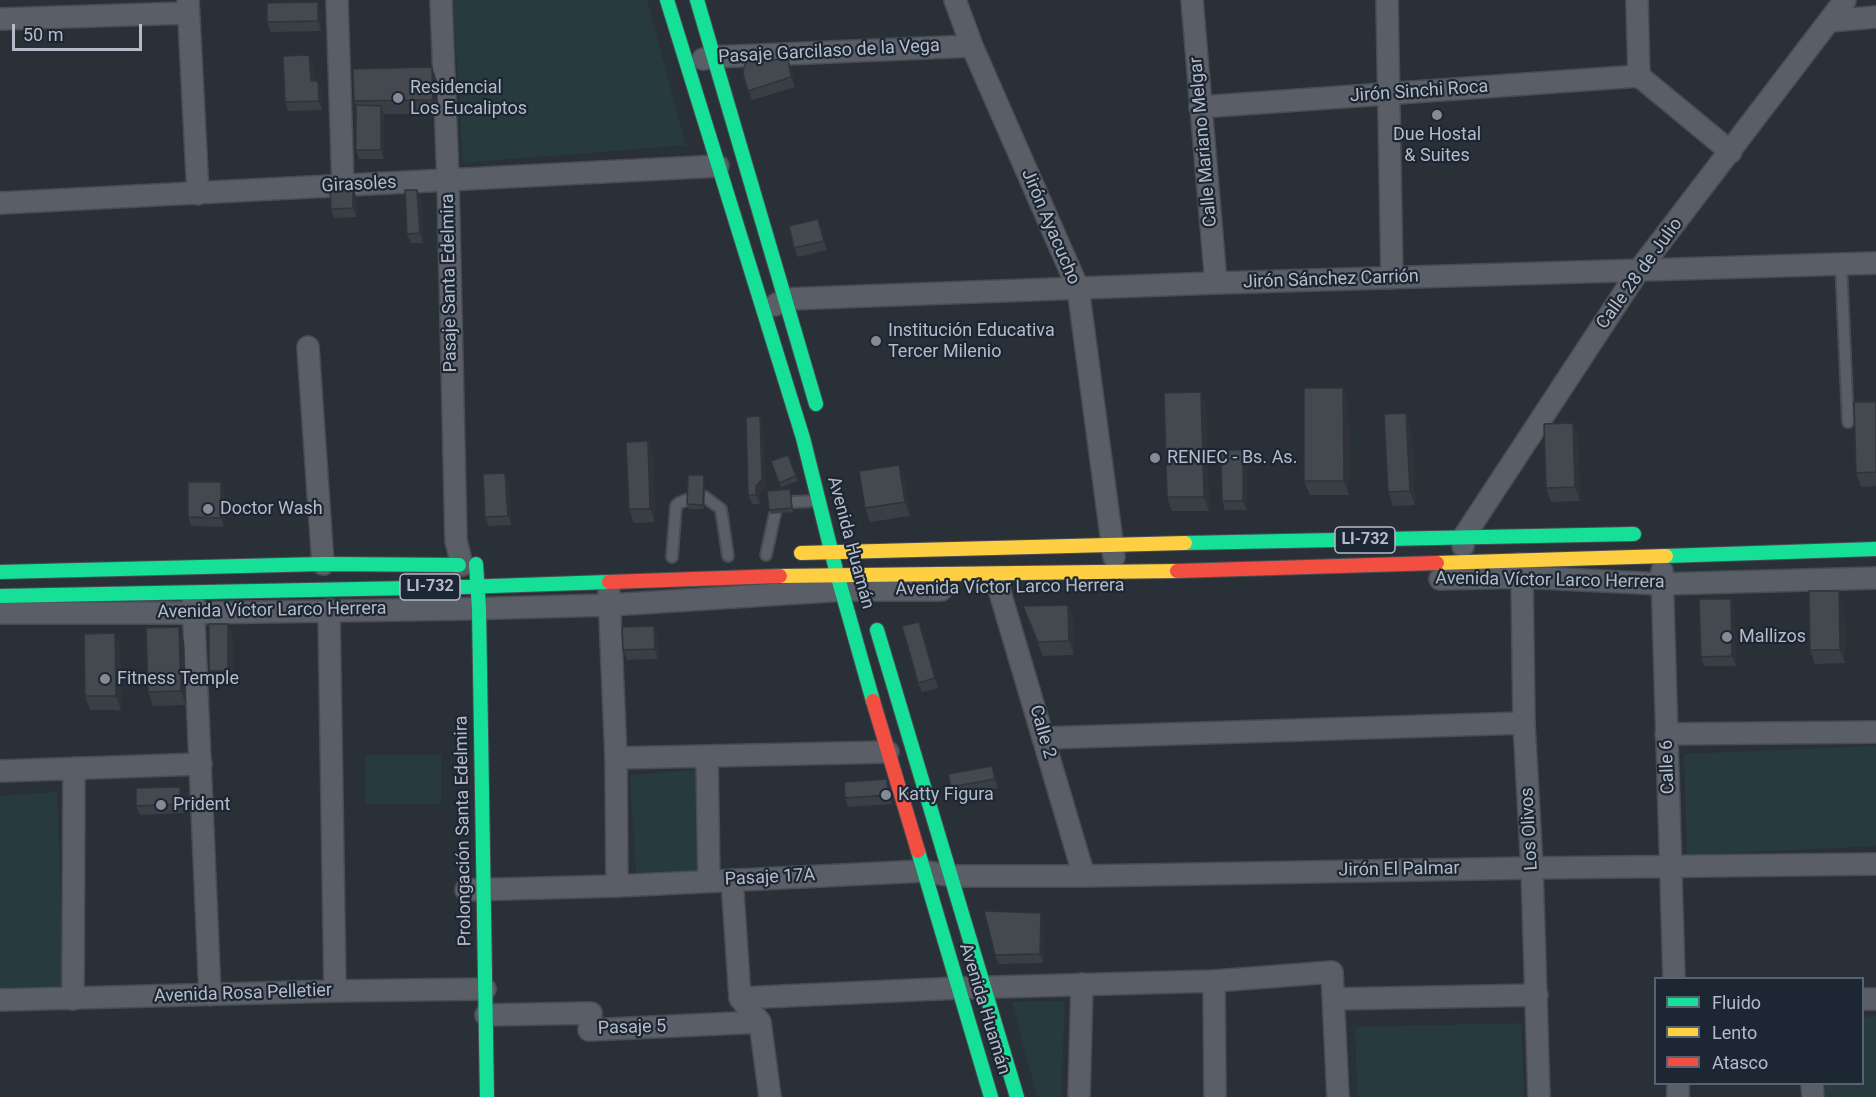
<!DOCTYPE html>
<meta charset="utf-8">
<style>
body{margin:0}
#map{position:relative;width:1876px;height:1097px;overflow:hidden;background:#2a3038;font-family:Roboto,sans-serif}
canvas{display:block}
.legend{position:absolute;left:1654px;top:977px;width:210px;height:108px;box-sizing:border-box;background:#1d2633;border:2px solid #59626f;margin:0;padding:8px 10px;list-style:none;font-size:18px;color:#b4bcc9}
.legend li{display:flex;align-items:center;gap:12px;height:30px}
.legend b{width:30px;border:2px solid #59626f}
.scale{position:absolute;left:12px;top:24px;width:130px;height:27px;box-sizing:border-box;border:3px solid #b4bcc9;border-top:0;padding-left:8px;font-size:18px;line-height:21px;white-space:nowrap;color:#b4bcc9;-webkit-text-stroke:4px #1d2633;paint-order:stroke}
</style>
<div id="map">
<canvas width="1876" height="1097"></canvas>
<ul class="legend">
<li><b style="height:8px;background:#16e098"></b>Fluido</li>
<li><b style="height:8px;background:#ffcf43"></b>Lento</li>
<li><b style="height:8px;background:#f24e42"></b>Atasco</li>
</ul>
<div class="scale">50 m</div>
</div>
<script>
const ctx = document.querySelector('canvas').getContext('2d');
ctx.lineJoin = 'round';
function fillPath(path, color) { ctx.fillStyle = color; ctx.fill(path, 'evenodd'); }
function trace(path, color, width, dash) { ctx.strokeStyle = color; ctx.lineWidth = width; ctx.lineCap = dash ? 'butt' : 'round'; ctx.setLineDash(dash || []); ctx.stroke(path); }
function drawText(font, color, halo, rows, align = 'center') {
  ctx.font = font + ' Roboto,sans-serif'; ctx.lineWidth = 4.5; ctx.setLineDash([]); ctx.textBaseline = 'middle'; ctx.strokeStyle = halo; ctx.fillStyle = color; for (const [text, x, y, turn = 0] of rows) {
    ctx.save(); ctx.translate(x, y); ctx.rotate((+turn || 0) * Math.PI / 180); ctx.textAlign = isNaN(turn) ? turn : align; if (halo) ctx.strokeText(text, 0, 0); ctx.fillText(text, 0, 0); ctx.restore();
  }
}
fillPath(new Path2D(`
 M453 0H647L686 145 463 163Z
 M1876 746V846L1687 855 1684 754Z
 M366 755H441V804H366Z
 M696 770 701 871 636 873 630 775Z
 M57 792 64 986 0 989V796Z
 M1065 1001 1061 1097H1037L1012 1002Z
 M1876 1016V1097H1824L1823 1084H1862L1863 1017Z
 M1521 1023 1524 1097H1357L1355 1027Z`), '#273a3e');
const lane = new Path2D(`
 M1841 264 1848 422
 M705 497 721 509 728 556
 M792 502 816 501
 M766 555 775 514
 M672 557 676 506 679 503 689 499`);
const street = new Path2D(`
 M188 0 198 194
 M337 0 343 186
 M441 0 448 180 456 541 462 565
 M955 0 972 46 1078 288 1114 557
 M1192 0 1216 283
 M1387 0 1392 278
 M1637 0 1639 76
 M0 19 188 13
 M1830 21 1876 17
 M703 59 714 57 972 46
 M1639 76 1731 152
 M1200 107 1639 76
 M0 203 718 166
 M775 305 786 299 1216 283 1876 263
 M308 347 323 564
 M1463 546V538L1639 270 1845 0
 M1519 564 1522 577 1524 723 1532 868 1539 1097
 M1662 571 1674 978
 M1440 579 1522 577 1662 584 1876 578
 M999 589 1084 876
 M609 593 616 758 617 886
 M193 599 210 995
 M329 610 335 991
 M0 613H194L463 609 610 605 844 590H941
 M1666 734 1876 732
 M1043 738 1524 723
 M707 756 709 881
 M616 758 888 752
 M0 771 201 764
 M732 880 740 998 760 1022 770 1097
 M466 890 617 886 923 871 952 876H1084L1532 868 1876 864
 M1214 981 1215 1097
 M740 998 959 988 1214 981 1332 972 1338 1097
 M73 999 74 768
 M1334 999 1537 995
 M1862 999H1876
 M0 1000 335 991 485 989
 M486 1015 591 1013 589 1030 760 1022
 M1678 1084V1097
 M1812 1084 1813 1097
 M1079 1097 1082 984`);
const fast = new Path2D(`
 M667 0 803 438 837 574 873 701
 M697 0 816 404
 M1185 543 1634 534
 M1666 556 1876 549
 M476 564 479 609 487 1097
 M0 572 323 564 459 565
 M0 596 463 587 609 582
 M877 630 1017 1097
 M918 851 991 1097`);
const slow = new Path2D(`
 M801 553 1185 543
 M1437 563 1666 556
 M780 576 1177 571`);
const jam = new Path2D(`
 M1177 571 1437 563
 M609 582 780 576
 M873 701 918 851`);
trace(lane, '#484c53', 14);
trace(street, '#484c53', 24);
trace(fast, '#484c53', 16);
trace(slow, '#484c53', 16);
trace(jam, '#484c53', 16);
trace(lane, '#5a5e66', 10);
trace(street, '#5a5e66', 21);
trace(fast, '#16e098', 14);
trace(slow, '#ffcf43', 14);
trace(jam, '#f24e42', 14);
fillPath(new Path2D(`
 M321 12V31L271 32 267 22Z
 M312 64 314 81H318L321 90 322 110 288 111 285 102Z
 M791 68 795 87 752 100 743 74Z
 M437 81 438 114H384V159H359L356 150V105L354 101Z
 M417 190 421 199 423 243H411L407 234Z
 M356 196 357 217 334 218 331 209Z
 M821 228 827 250 798 257 794 248Z
 M1348 402 1349 495H1310L1304 481Z
 M1876 402V486L1861 487 1856 473Z
 M1206 406 1209 511H1172L1167 497Z
 M1406 413 1411 427 1415 505 1393 506 1388 492Z
 M1573 423 1578 437 1580 501 1551 502 1546 488Z
 M763 426 765 488 759 495 760 504H752L748 495Z
 M648 441 653 455 655 522 634 523 629 509Z
 M1243 450 1247 460V510H1225L1222 501Z
 M788 455 798 481 781 487 771 461Z
 M899 465 904 479 910 516 870 522 865 508Z
 M705 480 704 509H689L687 504Z
 M221 482 225 492 224 527 191 526 188 517Z
 M509 482 511 525 489 526 485 517Z
 M790 489 791 494 793 512 771 514 769 510Z
 M1068 605 1073 619 1074 655 1043 656 1023 606Z
 M1844 605 1845 663 1815 664 1810 650Z
 M1734 608 1736 666H1704L1701 657Z
 M919 622 938 688 922 692 918 683Z
 M654 626 657 635 658 659 627 660 623 650Z
 M233 637V684L214 685 209 671Z
 M184 641 186 705 153 706 148 692Z
 M120 647 121 710H90L85 696Z
 M996 775 998 788 954 797 951 787Z
 M887 779 891 789 892 804 848 807 845 798Z
 M183 796 184 813 140 815 136 806Z
 M1041 913 1044 923 1043 963 999 964 995 955Z`), '#3a3f45');
fillPath(new Path2D(`
 M318 2 321 12V31L318 21Z
 M309 55 312 64 314 91 311 81Z
 M788 59 791 68 795 87 791 77Z
 M432 67 437 81 438 114 433 100Z
 M318 81 321 90 322 110 319 101Z
 M381 106 384 115V159L381 150Z
 M353 187 356 196 357 217 353 208Z
 M417 190 421 199 423 243 420 233Z
 M818 219 821 228 827 250 824 241Z
 M1343 388 1348 402 1349 495 1344 481Z
 M1201 392 1206 406 1209 511 1204 497Z
 M1406 413 1411 427 1415 505 1410 491Z
 M760 416 763 426 765 488 759 495 760 504 756 495V486Z
 M1573 423 1578 437 1580 501 1575 487Z
 M648 441 653 455 655 522 650 509Z
 M1243 450 1247 460V510L1243 501Z
 M899 465 904 479 910 516 905 502Z
 M505 473 509 482 511 525 508 516Z
 M704 475 705 480 704 509 703 505Z
 M221 482 225 492 224 527 221 518Z
 M1839 591 1844 605 1845 663 1840 650Z
 M1731 599 1734 608 1736 666 1732 656Z
 M1068 605 1073 619 1074 655 1069 641Z
 M228 624 233 637V684L228 671Z
 M654 626 657 635 658 659 655 649Z
 M179 627 184 641 186 705 181 691Z
 M115 633 120 647 121 710 116 696Z
 M992 766 996 775 998 788 995 779Z
 M887 779 891 789 892 804 888 795Z
 M180 787 183 796 184 813 180 804Z
 M1041 913 1044 923 1043 963 1040 954Z`), '#303338');
const building = new Path2D(`
 M318 2V21L267 22V3Z
 M309 55 311 81H318L319 101 285 102 283 56Z
 M788 59 791 77 748 91 743 74 744 67 747 61Z
 M432 67 433 100 354 101 353 69Z
 M356 105 381 106V150H356Z
 M353 187V208L331 209 330 188Z
 M405 190H417L420 233 407 234Z
 M818 219 824 241 794 248 789 226Z
 M1304 388H1343L1344 481H1304Z
 M1201 392 1204 497H1167L1164 393Z
 M1854 402H1876V472L1856 473Z
 M1406 413 1410 491 1388 492 1384 414Z
 M760 416 762 479 756 486V495H748L746 417Z
 M1573 423 1575 487 1546 488 1544 424Z
 M648 441 650 509H629L626 442Z
 M1221 450H1243V501H1222Z
 M788 455 796 476 779 483 771 461Z
 M899 465 905 502 865 508 859 471Z
 M505 473 508 516 485 517 483 474Z
 M688 475H704L703 505 687 504Z
 M188 482H221V518L188 517Z
 M790 489 792 508 769 510 767 491Z
 M1809 591H1839L1840 650H1810Z
 M1699 599H1731L1732 656 1701 657Z
 M1068 605 1069 641 1038 642 1023 606Z
 M919 622 935 678 918 683 902 626Z
 M209 624H228V671H209Z
 M654 626 655 649 623 650 622 627Z
 M179 627 181 691 148 692 146 628Z
 M115 633 116 696H85L84 634Z
 M992 766 995 779 951 787 948 774Z
 M887 779 888 795 845 798 844 782Z
 M180 787V804L136 806V788Z
 M984 911 1041 913 1040 954 995 955Z`);
fillPath(building, '#444950');
trace(building, '#303338', 1.5);
for (const [x, y, r, color] of [
 [398,98,6,"#848b96"],
 [1437,115,6,"#848b96"],
 [876,341,6,"#848b96"],
 [1155,458,6,"#848b96"],
 [208,509,6,"#848b96"],
 [1727,637,6,"#848b96"],
 [105,679,6,"#848b96"],
 [886,795,6,"#848b96"],
 [161,805,6,"#848b96"]
]) { const dot = new Path2D(); dot.arc(x, y, r, 0, 2 * Math.PI); ctx.fillStyle = color; ctx.fill(dot); trace(dot, '#1d2633', 2); }
for (const [x, y, w] of [
 [1365,540,60],
 [430,587,60]
]) { const box = new Path2D(); box.roundRect(x - w / 2, y - 13, w, 26, 4.5); ctx.fillStyle = '#1d2633'; ctx.fill(box); trace(box, '#b4bcc9', 1.5); }
drawText('bold 16px', '#b4bcc9', null, [
 ["LI-732",1365,540],
 ["LI-732",430,587]
]);
drawText('18px', '#b4bcc9', '#1d2633', [
 ["Pasaje Garcilaso de la Vega",829,52,-3],
 ["Jirón Sinchi Roca",1419,92,-4],
 ["Calle Mariano Melgar",1204,142,-95],
 ["Girasoles",359,185,-3],
 ["Jirón Ayacucho",1050,227,67],
 ["Calle 28 de Julio",1640,274,-54],
 ["Jirón Sánchez Carrión",1331,280,-2],
 ["Pasaje Santa Edelmira",450,283,-91],
 ["Avenida Huamán",850,543,75],
 ["Avenida Víctor Larco Herrera",1550,581,1],
 ["Avenida Víctor Larco Herrera",1010,588,-1],
 ["Avenida Víctor Larco Herrera",272,611,-1],
 ["Calle 2",1042,732,74],
 ["Calle 6",1668,767,-92],
 ["Los Olivos",1530,829,-93],
 ["Prolongación Santa Edelmira",464,831,-91],
 ["Jirón El Palmar",1399,870,-1],
 ["Pasaje 17A",770,878,-3],
 ["Avenida Rosa Pelletier",243,994,-2],
 ["Avenida Huamán",984,1009,73],
 ["Pasaje 5",632,1028,-2]
]);
drawText('18px', '#b4bcc9', '#1d2633', [
 ["Residencial",410,88],
 ["Los Eucaliptos",410,109],
 ["Due Hostal",1437,135,"center"],
 ["& Suites",1437,156,"center"],
 ["Institución Educativa",888,331],
 ["Tercer Milenio",888,352],
 ["RENIEC - Bs. As.",1167,458],
 ["Doctor Wash",220,509],
 ["Mallizos",1739,637],
 ["Fitness Temple",117,679],
 ["Katty Figura",898,795],
 ["Prident",173,805]
], 'left');
</script>
